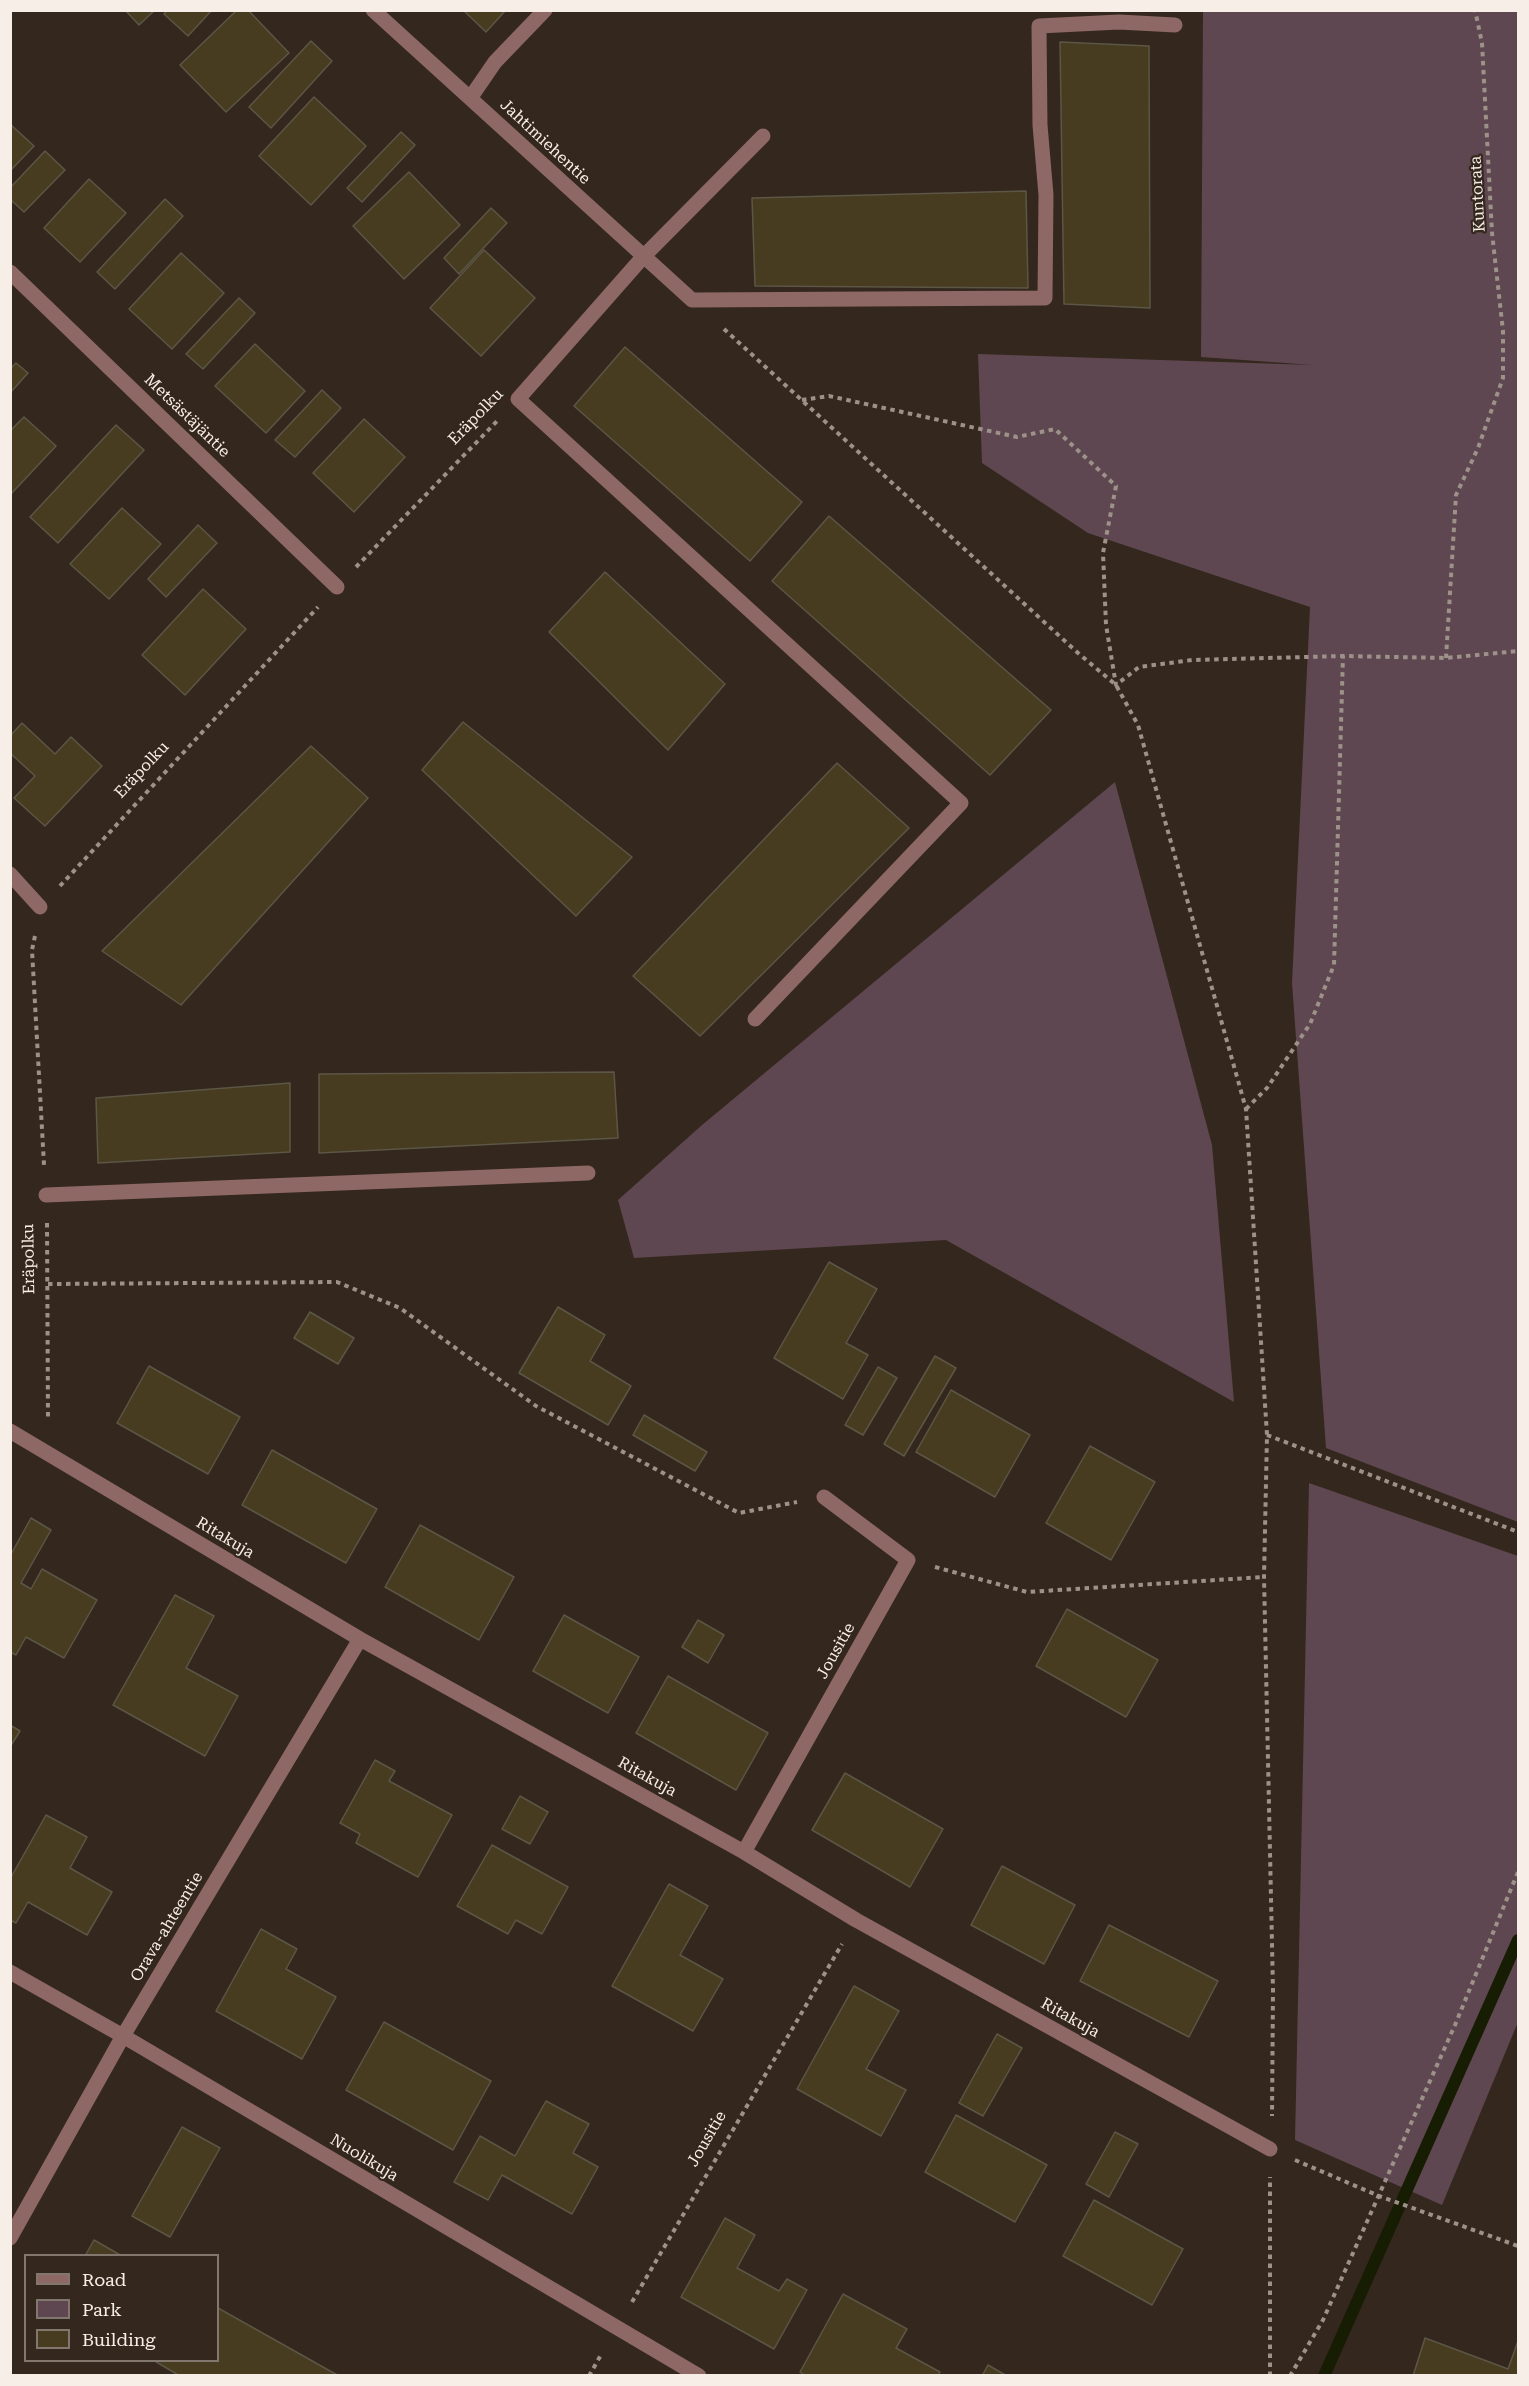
<!DOCTYPE html>
<meta charset="utf-8">
<style>
body{margin:0}
#map{position:relative;width:1529px;height:2386px;overflow:hidden;background:#34271d;font-family:"Roboto Serif",serif}
canvas{display:block}
.frame{position:absolute;inset:0;border:12px solid #f8eee8;pointer-events:none}
.legend{position:absolute;left:24px;top:2254px;width:195px;height:108px;box-sizing:border-box;background:#34271d;border:2px solid #82776e;margin:0;padding:8px 10px;list-style:none;font-size:18px;color:#f8eee8}
.legend li{display:flex;align-items:center;gap:12px;height:30px}
.legend b{width:30px;border:2px solid #82776e}
</style>
<div id="map">
<canvas width="1529" height="2386"></canvas>
<div class="frame"></div>
<ul class="legend">
<li><b style="height:8px;background:#8d6864"></b>Road</li>
<li><b style="height:16px;background:#5e4750"></b>Park</li>
<li><b style="height:16px;background:#473c1f"></b>Building</li>
</ul>
</div>
<script>
const ctx = document.querySelector('canvas').getContext('2d');
ctx.lineJoin = 'round';
function fillPath(path, color) { ctx.fillStyle = color; ctx.fill(path, 'evenodd'); }
function trace(path, color, width, dash) { ctx.strokeStyle = color; ctx.lineWidth = width; ctx.lineCap = dash ? 'butt' : 'round'; ctx.setLineDash(dash || []); ctx.stroke(path); }
function drawText(font, color, halo, rows, align = 'center') {
  ctx.font = font + ' "Roboto Serif",serif'; ctx.lineWidth = 4.5; ctx.setLineDash([]); ctx.textBaseline = 'middle'; ctx.strokeStyle = halo; ctx.fillStyle = color; for (const [text, x, y, turn = 0] of rows) {
    ctx.save(); ctx.translate(x, y); ctx.rotate((+turn || 0) * Math.PI / 180); ctx.textAlign = isNaN(turn) ? turn : align; if (halo) ctx.strokeText(text, 0, 0); ctx.fillText(text, 0, 0); ctx.restore();
  }
}
fillPath(new Path2D(`
 M1203 11H1518V1522L1326 1448 1292 983 1310 607 1088 533 982 463 978 354 1313 365 1201 357Z
 M1115 782 1212 1145 1234 1402 946 1240 634 1258 618 1200 702 1125Z
 M1309 1483 1518 1556V2022L1442 2205 1295 2140Z`), '#5e4750');
trace(new Path2D(`
 M1324 2376 1518 1940`), '#171d03', 12);
const building = new Path2D(`
 M125 10H155L139 25Z
 M167 10H212L188 36 164 14Z
 M237 10H248L289 53 226 112 180 65Z
 M463 10H506L486 32Z
 M311 41 332 61 271 128 249 107Z
 M1060 42 1149 46 1150 308 1064 304Z
 M314 97 366 146 311 205 259 156Z
 M10 124 34 146 10 171Z
 M401 132 415 145 362 202 347 188Z
 M45 151 65 170 24 212 10 199V188Z
 M409 172 460 225 404 279 353 226Z
 M89 179 126 213 80 262 44 228Z
 M1026 191 1028 288 755 286 752 198Z
 M165 199 183 216 115 289 97 272Z
 M491 208 507 223 459 274 444 258Z
 M484 250 535 298 481 356 430 308Z
 M181 253 224 293 172 349 129 309Z
 M239 298 255 313 203 369 186 354Z
 M255 344 305 391 266 433 215 386Z
 M625 347 802 502 750 561 574 406Z
 M16 363 28 373 10 393V369Z
 M322 390 341 408 295 457 275 440Z
 M24 417 56 446 10 495V431Z
 M364 419 405 457 354 512 313 473Z
 M116 425 144 450 58 543 30 517Z
 M122 508 161 544 109 599 70 564Z
 M829 516 1051 710 990 775 772 581Z
 M198 525 217 543 166 597 148 579Z
 M605 572 725 684 668 750 549 632Z
 M203 589 246 629 185 695 142 655Z
 M463 722 632 857 576 916 422 770Z
 M22 723 55 754 71 737 102 766 45 826 14 798 35 776 10 753V736Z
 M311 746 368 798 181 1005 102 951Z
 M837 763 909 828 700 1036 633 976Z
 M614 1072 618 1138 319 1153V1074Z
 M290 1083V1152L98 1163 96 1098Z
 M829 1262 877 1289 846 1343 868 1355 843 1399 774 1358Z
 M558 1307 605 1335 590 1361 631 1386 608 1425 519 1373Z
 M310 1312 354 1338 338 1364 294 1338Z
 M935 1356 956 1368 904 1456 884 1444Z
 M149 1366 240 1417 208 1474 117 1423Z
 M878 1367 897 1378 863 1435 845 1425Z
 M951 1390 1030 1435 995 1497 916 1452Z
 M644 1415 707 1452 695 1471 633 1435Z
 M1090 1446 1155 1482 1111 1560 1046 1523Z
 M272 1450 377 1509 346 1563 242 1505Z
 M31 1518 51 1530 21 1583 31 1589 42 1569 97 1600 64 1658 26 1637 16 1655 10 1652V1556Z
 M420 1525 514 1577 479 1640 385 1587Z
 M175 1595 214 1616 186 1668 238 1696 205 1756 113 1705Z
 M1067 1609 1158 1660 1126 1717 1036 1666Z
 M564 1615 639 1657 608 1713 533 1671Z
 M698 1620 724 1635 708 1663 682 1647Z
 M668 1676 768 1733 736 1790 636 1733Z
 M10 1725 20 1731 10 1747Z
 M375 1760 395 1771 389 1781 452 1815 418 1877 356 1843 360 1834 340 1823Z
 M845 1773 943 1829 910 1887 812 1830Z
 M520 1796 548 1812 530 1844 502 1829Z
 M46 1815 87 1837 70 1868 112 1892 87 1935 28 1902 16 1923 10 1920V1879Z
 M492 1845 568 1887 542 1934 516 1920 508 1934 457 1906Z
 M1002 1866 1075 1905 1044 1964 971 1925Z
 M669 1884 708 1906 680 1955 723 1979 693 2031 612 1986Z
 M1109 1925 1218 1981 1189 2037 1080 1981Z
 M261 1929 297 1949 286 1969 336 1997 302 2059 216 2011Z
 M854 1986 899 2011 866 2069 906 2090 881 2136 797 2089Z
 M384 2022 491 2081 453 2150 346 2090Z
 M997 2034 1022 2048 983 2116 959 2103Z
 M546 2101 589 2124 573 2153 598 2167 572 2214 502 2175 488 2200 454 2182 480 2136 515 2156Z
 M956 2115 1047 2165 1015 2222 925 2172Z
 M182 2127 220 2148 170 2237 132 2216Z
 M1115 2132 1138 2144 1109 2197 1086 2184Z
 M1094 2200 1183 2249 1152 2305 1063 2256Z
 M725 2218 755 2235 737 2268 779 2291 787 2279 807 2290 774 2349 681 2297Z
 M94 2240 122 2256H85Z
 M843 2294 907 2329 896 2348 940 2372 938 2376H806L800 2372Z
 M218 2308 339 2376H180L153 2360H218Z
 M1425 2338 1508 2369 1518 2341V2376H1413Z
 M988 2365 1007 2376H982Z`);
fillPath(building, '#473c1f');
trace(building, '#5c5646', 1.5);
trace(new Path2D(`
 M724 329 1078 653 1116 685 1138 725 1246 1109 1267 1435 1264 1577 1273 1990 1272 2116
 M802 400 829 396 1017 437 1055 429 1116 486 1103 553 1106 625 1116 685 1139 667 1192 660 1343 656 1446 658 1518 651
 M356 567 499 419
 M1446 658 1456 495 1478 448 1503 378V331L1492 233 1482 43 1475 10
 M60 886 318 607
 M35 936 32 950 44 1165
 M1246 1109 1267 1088 1310 1024 1334 965 1343 656
 M47 1223 48 1420
 M48 1284 337 1282 400 1308 536 1406 739 1513 797 1502
 M1267 1435 1518 1532
 M935 1567 1027 1592 1264 1577
 M1295 2160 1379 2196 1518 2246
 M632 2302 842 1944
 M589 2376 602 2353
 M1270 2376V2177
 M1290 2376 1323 2320 1455 2025 1518 1872`), '#9d928a', 4, [4.5, 4.5]);
trace(new Path2D(`
 M373 10 692 300 1045 298 1046 195 1040 125 1039 26 1119 22 1175 25
 M471 97 495 62 545 10
 M10 272 337 587
 M10 874 40 907
 M755 1019 961 803 518 399 643 257 763 136
 M46 1195 588 1173
 M10 1431 360 1639 744 1852 856 1920 1270 2149
 M744 1852 908 1560 824 1497
 M10 1972 123 2036 699 2376
 M10 2238 123 2036 360 1639`), '#8d6864', 15);
drawText('16px', '#f8eee8', '#34271d', [
 ["Jahtimiehentie",545,142,43],
 ["Kuntorata",1478,194,-93],
 ["Metsästäjäntie",187,416,44],
 ["Eräpolku",476,417,-46],
 ["Eräpolku",142,770,-47],
 ["Eräpolku",29,1259,-91],
 ["Ritakuja",225,1538,31],
 ["Jousitie",836,1651,-61],
 ["Ritakuja",647,1777,29],
 ["Orava-ahteentie",167,1927,-59],
 ["Ritakuja",1070,2018,29],
 ["Jousitie",707,2139,-60],
 ["Nuolikuja",364,2158,31]
]);
</script>
